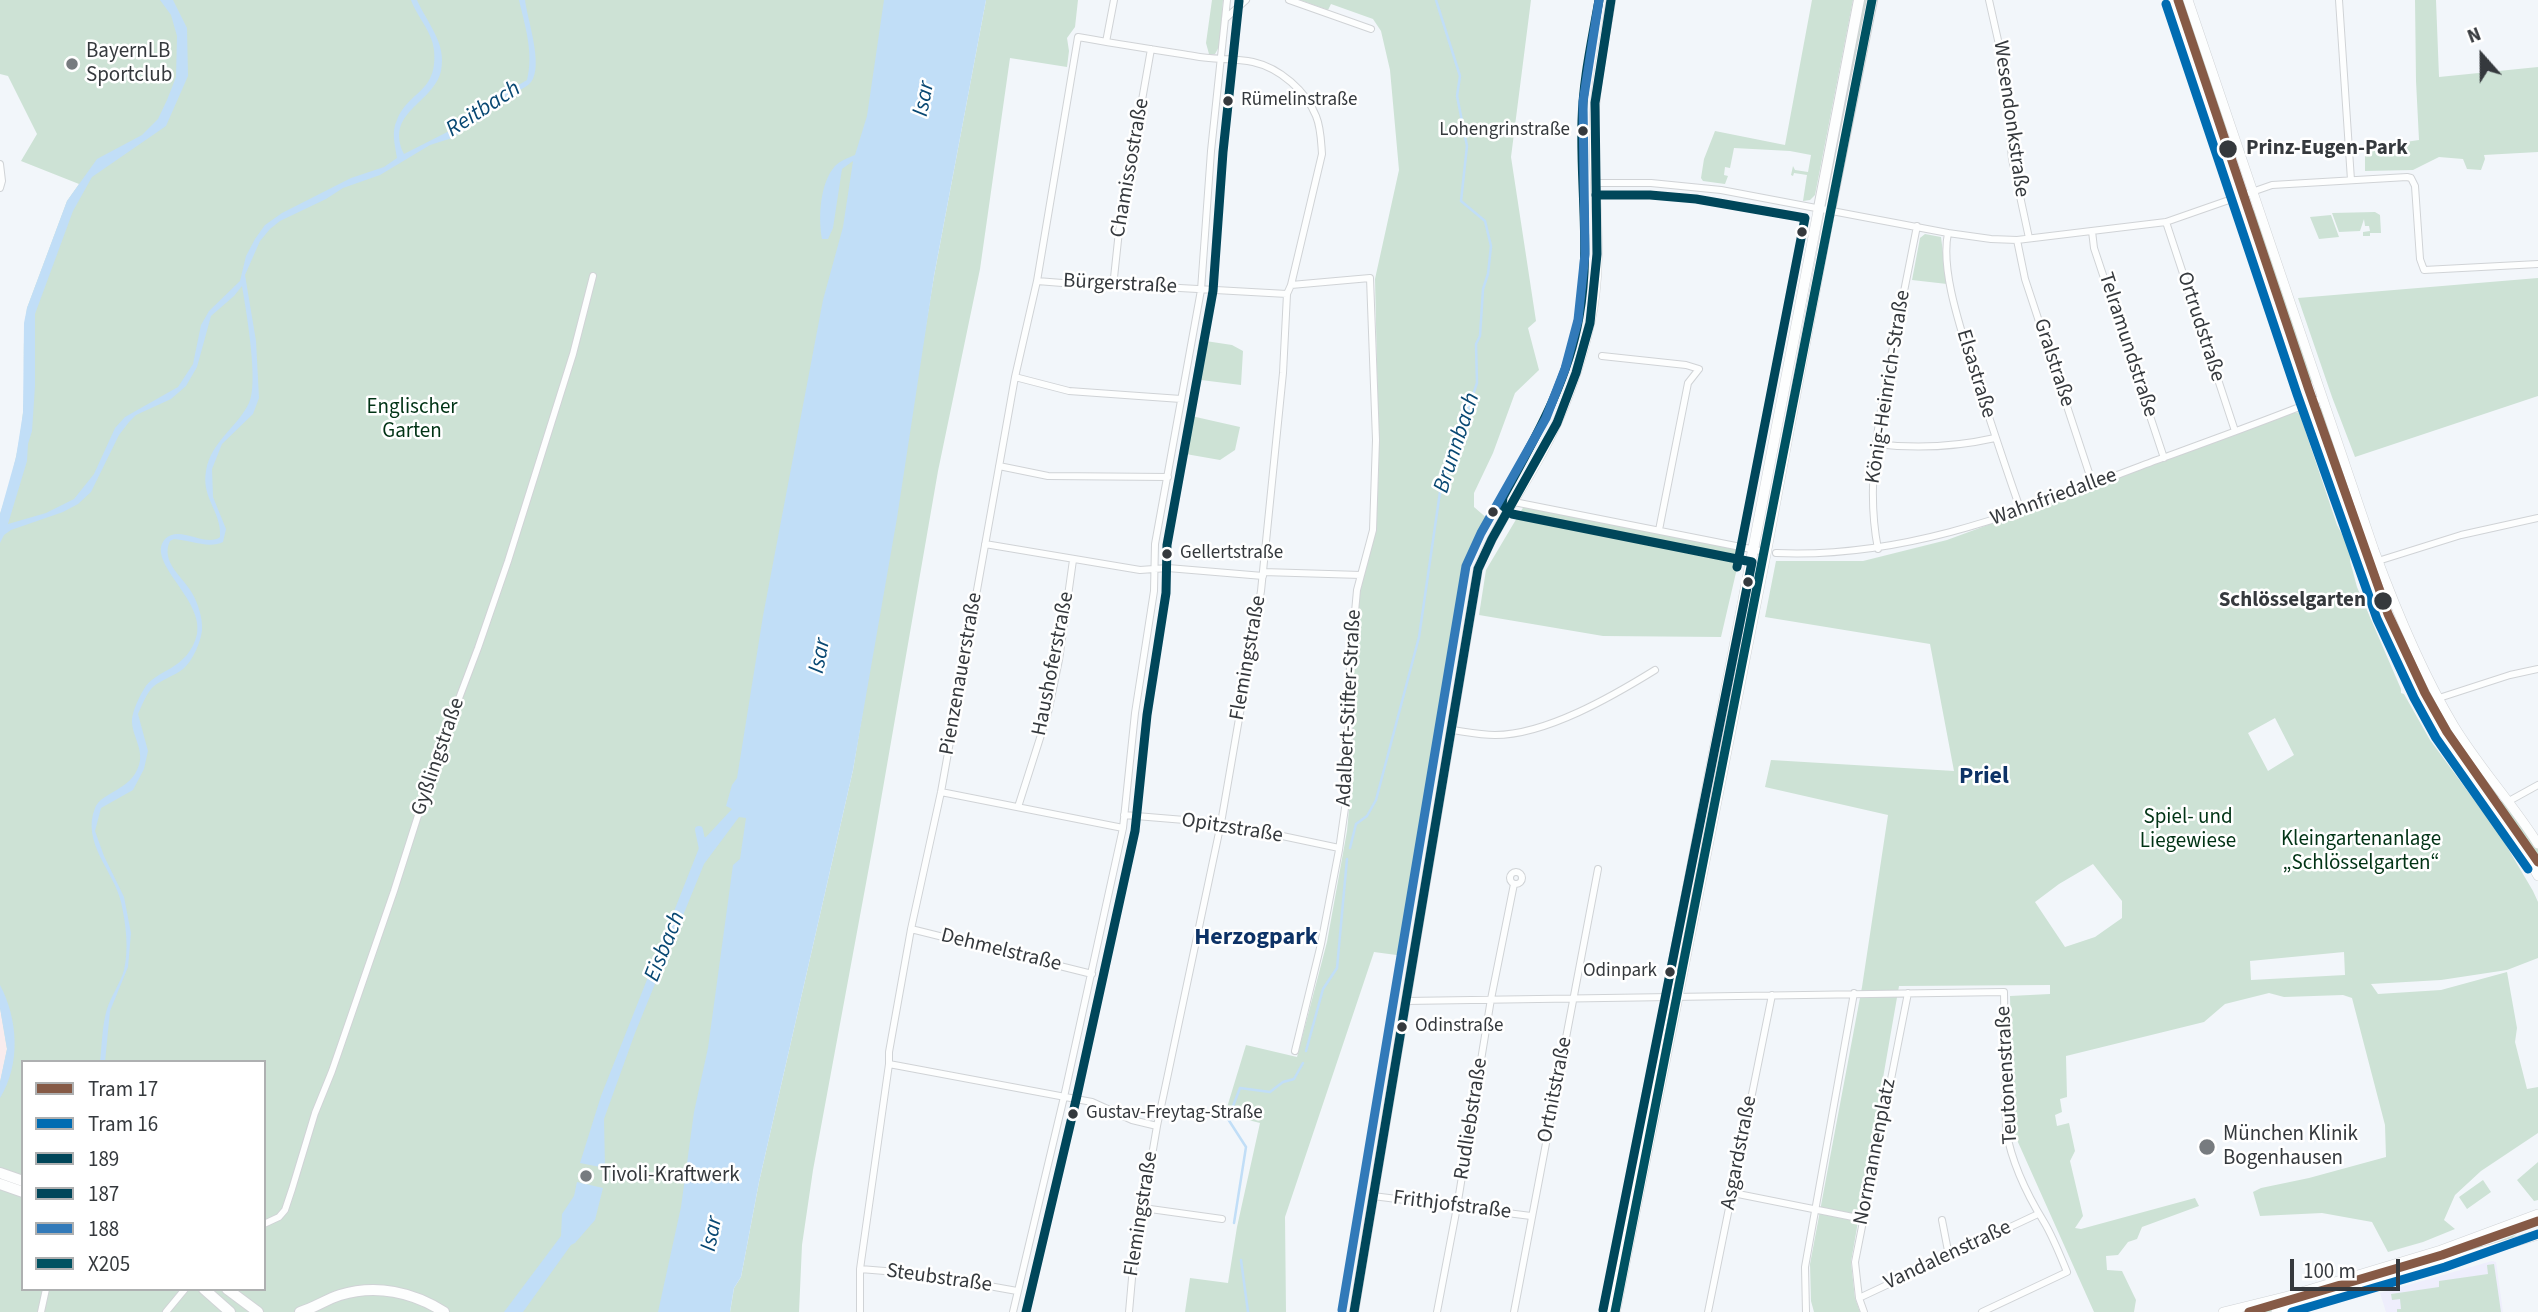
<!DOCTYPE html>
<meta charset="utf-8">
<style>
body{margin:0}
#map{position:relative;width:2538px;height:1312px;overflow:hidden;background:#f2f6fa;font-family:"Source Sans 3",sans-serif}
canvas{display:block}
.legend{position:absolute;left:21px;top:1060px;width:245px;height:231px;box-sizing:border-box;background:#fff;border:2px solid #aeb0b1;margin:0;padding:9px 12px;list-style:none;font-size:21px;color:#35393d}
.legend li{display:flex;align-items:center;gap:14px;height:35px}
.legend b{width:35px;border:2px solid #aeb0b1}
.north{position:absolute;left:2447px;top:21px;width:70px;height:70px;-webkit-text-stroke:5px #fff;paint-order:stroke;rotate:339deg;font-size:19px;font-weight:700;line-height:28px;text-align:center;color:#35393d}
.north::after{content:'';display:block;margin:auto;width:24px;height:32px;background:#35393d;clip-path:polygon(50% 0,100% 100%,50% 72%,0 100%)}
.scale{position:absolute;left:2290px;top:1259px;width:110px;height:32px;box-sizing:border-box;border:4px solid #35393d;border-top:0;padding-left:9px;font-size:21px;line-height:24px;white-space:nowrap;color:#35393d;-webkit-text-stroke:5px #fff;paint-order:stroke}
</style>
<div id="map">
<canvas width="2538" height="1312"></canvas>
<ul class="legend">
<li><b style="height:9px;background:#865a46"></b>Tram 17</li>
<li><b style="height:9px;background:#006cb2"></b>Tram 16</li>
<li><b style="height:9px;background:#00465a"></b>189</li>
<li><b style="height:9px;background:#00465a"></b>187</li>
<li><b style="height:9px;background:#327ab9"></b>188</li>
<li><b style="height:9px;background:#005262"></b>X205</li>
</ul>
<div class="north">N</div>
<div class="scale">100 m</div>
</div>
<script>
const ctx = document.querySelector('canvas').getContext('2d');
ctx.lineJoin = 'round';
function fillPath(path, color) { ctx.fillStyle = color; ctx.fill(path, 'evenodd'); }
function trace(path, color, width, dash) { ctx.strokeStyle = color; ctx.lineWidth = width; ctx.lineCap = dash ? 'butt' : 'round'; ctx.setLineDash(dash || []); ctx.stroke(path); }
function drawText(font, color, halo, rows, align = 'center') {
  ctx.font = font + ' "Source Sans 3",sans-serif'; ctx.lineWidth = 5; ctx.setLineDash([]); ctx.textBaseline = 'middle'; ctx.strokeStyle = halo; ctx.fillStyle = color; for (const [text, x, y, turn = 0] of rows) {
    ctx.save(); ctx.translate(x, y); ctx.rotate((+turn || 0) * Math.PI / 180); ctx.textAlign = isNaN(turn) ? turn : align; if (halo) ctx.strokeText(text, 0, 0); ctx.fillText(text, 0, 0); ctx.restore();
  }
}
fillPath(new Path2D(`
 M0 1008 7 1049 0 1082Z`), '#f9eced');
fillPath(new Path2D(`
 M2492 1261 2496 1262 2503 1312H2386L2380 1293Z`), '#eeeefc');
fillPath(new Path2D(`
 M0 0H885L873 119 750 818 666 1312H0V1082L7 1049 0 1008V514C11 482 20 446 23 412 26 377 21 342 27 308L67 201 79 184 21 161 37 134 8 76 0 74ZM23 1062H264V1289H23Z
 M986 0H1078L1075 27 1067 38 1069 51 1067 67 1010 58 980 269 938 471 874 840 813 1170 802 1245 799 1312H730L734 1288 741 1277 759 1182 853 770 934 276Z
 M1212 0H1223L1220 45 1215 54H1209L1206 43Z
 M1300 0H1531L1511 157 1536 321 1528 328 1539 370 1515 393 1493 453 1474 493V507L1489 520 1469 569 1404 956 1374 952 1285 1217 1286 1312H1185L1190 1278 1228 1283 1237 1227 1260 1123 1225 1114 1246 1045 1297 1057 1327 942 1347 831 1353 765 1352 677 1360 591 1376 530 1379 459 1375 279 1399 170 1390 70 1381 31 1373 19 1331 4 1328 10Z
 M1812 0H1853L1815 195 1810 200 1803 201 1807 175 1794 173 1793 176 1791 175 1793 166 1795 170 1808 172 1811 155 1790 151 1734 148 1730 168 1725 167 1724 175 1728 176 1725 184 1703 181 1701 178 1704 159 1715 131 1785 145Z
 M1864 0H1867L1825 200Z
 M2175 0H2185L2197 40 2230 129 2218 133Z
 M2415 0H2436L2439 77 2538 67V152L2484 155 2485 159 2481 170 2467 169 2463 159 2439 157 2413 170 2365 171V148L2419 140 2416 81Z
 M2256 209 2272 257 2270 258 2274 261 2314 381 2304 385 2246 212Z
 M2375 212 2380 215 2381 233H2370V236H2363V232L2370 231 2369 226H2365L2364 219 2360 231 2339 232 2332 213Z
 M2331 215 2339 237 2319 239 2310 217Z
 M1925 234 1941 237 1947 284 1912 280 1920 238Z
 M2538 278V396L2355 457 2332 397 2298 298Z
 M1199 340 1232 345 1243 351 1241 385 1193 379Z
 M2323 407 2346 480 2371 548 2360 551 2313 411Z
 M2301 412 2302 421 2337 525 2344 538 2353 544 2350 561 2357 587 2401 689V693L2404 694 2430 740 2500 835 2533 891 2538 902V958L2507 970 2441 980 2371 984 2378 994 2441 990 2507 972 2517 1028 2515 1042 2527 1089 2538 1087V1133L2481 1171 2455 1195 2444 1220 2455 1229 2423 1242 2388 1252 2372 1222 2322 1213 2260 1216 2253 1192 2261 1188 2309 1178 2386 1157 2385 1125 2352 998 2343 995 2284 997 2269 993 2225 1004 2204 1022 2066 1056 2067 1097 2060 1099 2062 1112 2055 1115 2057 1126 2069 1123 2075 1151 2070 1161 2083 1216 2075 1228 2081 1229 2195 1198 2199 1206 2142 1227 2137 1239 2128 1242 2118 1255 2106 1256 2107 1270 2122 1271 2136 1300 2134 1312H2094L2013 1131 2010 996 2050 994V985L1899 986 1851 1262 1855 1298 1860 1312H1814L1811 1301 1810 1264 1862 987 1888 815 1765 787 1771 760 1954 771 1930 644 1765 617 1776 561H1863L1947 540 2292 413ZM2275 718 2294 755 2268 771 2248 733ZM2093 864 2122 901V918L2095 937 2065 947 2035 902 2059 884ZM2344 952 2345 975 2251 980 2250 961Z
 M1187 415 1240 427 1235 450 1220 460 1180 453Z
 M1524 506 1658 531 1741 551 1721 637 1603 636 1479 615 1486 570Z
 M2412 648 2420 667 2502 795 2493 801 2439 725 2400 653Z
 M2505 799 2538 848V872L2496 805Z
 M2538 1162V1200L2534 1201 2517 1180Z
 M2483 1180 2491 1192 2467 1209 2459 1197Z
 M2517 1234 2506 1242 2270 1312H2237L2480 1239 2483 1247Z
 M2494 1264 2501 1312H2397V1309H2401L2400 1299 2392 1300 2391 1294 2439 1287V1281L2488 1274 2487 1265Z`), '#cde2d5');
fillPath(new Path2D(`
 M160 0H173L187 28 188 76 166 126 92 177 73 211 35 314V386L32 431 28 444 27 461 8 524 46 513 74 499 94 474 115 428 125 417 178 387 193 364 201 325 209 311 240 281 246 256 255 239 265 225 282 213 351 178 384 167 397 158C395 145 391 132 397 120 409 90 438 93 434 50 432 31 417 17 411 0H417C427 23 447 43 441 71 433 104 384 112 404 154L467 122 493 100 527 80C534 53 525 26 519 0H525C527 18 544 66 531 82 524 91 511 91 505 101L498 103 477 122 452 138 430 145 380 175 343 188 326 199 280 221 270 229 260 241 245 275 256 341 259 398 253 414 222 444 212 469 213 497 226 529 223 542C209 549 189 540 174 539L170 541C160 562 183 577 192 593 198 603 203 619 202 630 201 642 192 662 183 669 174 676 163 679 154 686 147 692 142 705 138 714L148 751 144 769 133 790 101 808 95 831 104 856 124 897 131 933 128 967 110 1011 105 1062H100C102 1045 102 1025 107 1009 111 996 120 984 124 970 129 949 126 924 121 902 114 871 81 843 95 808 101 792 131 791 139 765 144 748 131 735 132 719 133 710 139 697 144 689 155 669 188 671 197 634 204 599 145 562 165 539 179 524 206 548 220 537 222 512 201 498 206 471 211 441 237 428 249 403 259 383 246 310 242 286L234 296 211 316 197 367 186 386 171 399 136 415 129 422 119 435 91 492 78 504 63 512 11 530 4 535 0 543V514L16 457 23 413 24 323 27 308 67 201 97 159 142 135 158 119 167 100 176 77 177 36 171 15Z
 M884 0H986L934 276 897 518 853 770 759 1182 741 1277 734 1288 730 1312H658L681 1207 694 1112 708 1048 733 865 740 859 746 818 739 817 704 864 635 1033 604 1119 605 1168 580 1163 601 1096 699 848V839L706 837 732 809 726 806 732 785 737 778 763 616 823 300 843 227 853 161 842 169 833 228 828 239H822C818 217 820 183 835 166 841 160 848 158 855 155L867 116Z
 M0 985C18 1019 21 1064 0 1098V1082L7 1049 0 1008Z
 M577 1182 603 1188 595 1220 575 1243 571 1245 523 1312H504L561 1236 562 1214 574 1196Z`), '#c1def7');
trace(new Path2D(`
 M1350 848 1356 824 1367 816 1376 800 1419 637 1440 492 1477 383 1476 344 1480 336 1483 289 1488 274 1491 246 1485 221 1461 201 1467 146 1457 96 1460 76 1436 0
 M1306 1051 1323 989 1337 968 1347 859
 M1234 1223 1246 1147 1228 1119 1240 1088 1270 1092 1283 1082 1294 1079 1303 1063
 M1241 1260 1248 1312`), '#c1def7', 2.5);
trace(new Path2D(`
 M699 830 703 849`), '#c1def7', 8);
const street = new Path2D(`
 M1289 0 1371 29
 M1989 0 2004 67 2012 159 2029 238
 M2339 0 2351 180
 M1225 19 1246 0
 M1106 42 1114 0
 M0 164 2 181 0 188
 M1596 183H1651L1721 190 1948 233 1991 239 2017 240 2166 222 2272 185 2407 177 2411 178 2415 186 2420 259 2424 270 2538 264
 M2166 222 2235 431
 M2092 231 2094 248 2164 458
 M1948 233C1940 271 1962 332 1973 369 1989 416 2004 464 2021 511
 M2017 240 2025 279 2093 485
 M1037 281 1113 287 1126 285 1287 294
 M1291 285 1370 278 1376 440 1373 530 1357 590 1349 678 1348 787 1339 850 1321 944 1295 1051
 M1113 287 1119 231 1151 49
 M1602 356 1686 365 1699 369 1688 383 1659 530
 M1015 377 1069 391 1181 399
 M1876 444C1917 449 1955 447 1995 438
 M999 466 1048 476 1168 477
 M1514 502 1766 552
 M985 544 1140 570 1168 568 1263 576
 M1878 549C1865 483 1879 417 1892 352 1900 310 1909 268 1917 226
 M1776 553C1913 559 2031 507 2157 460 2212 440 2268 420 2322 398
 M2378 561 2461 535 2538 518
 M1263 572 1361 575
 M2439 698 2510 675 2538 669
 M1452 730C1466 732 1481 735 1495 735 1546 735 1613 696 1655 670
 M941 792 1123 828
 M2509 801 2538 785
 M1018 807 1048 713 1059 660 1073 560
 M1124 815 1221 823 1339 848
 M1510 878a6 6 0 1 1 12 0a6 6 0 1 1-12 0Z
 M911 929 1092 974
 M1405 1001 2004 992 2006 1130C2012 1164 2026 1193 2044 1222 2053 1237 2060 1255 2067 1272L1982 1312
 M889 1064 1092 1102 1132 1120 1157 1126
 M1733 1193 1863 1219
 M1373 1196 1531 1216
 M1143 1208 1222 1219
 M1942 1220 1949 1256
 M264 1224 279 1217 285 1210 292 1189 315 1113 332 1071 394 891 435 762 478 648 508 561 573 354 593 276
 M860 1269 922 1274 1017 1291
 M1859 1298 2038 1214
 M41 1312 46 1289
 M166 1312 185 1289
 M860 1312V1269L889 1064V1052L911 929 941 792 1015 377 1037 281 1078 37C1117 44 1156 50 1194 56 1214 60 1234 58 1253 62 1280 68 1306 91 1316 116 1321 128 1321 141 1322 154L1291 285 1287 294 1283 373 1261 591 1221 823 1157 1126 1133 1267 1129 1312
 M1013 1312 1064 1097 1123 828 1135 713 1154 591 1155 544 1201 290 1211 151 1227 0
 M1437 1312 1457 1207 1491 999 1514 884
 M1514 1312 1598 869
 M1708 1312 1772 995
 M1806 1312 1805 1267 1854 993
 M1864 1312 1859 1298 1855 1262 1908 993`);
const secondary = new Path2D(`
 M2171 0C2196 76 2219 152 2248 226L2381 618C2400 659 2419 700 2443 738 2474 785 2511 827 2538 876
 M2188 0 2374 550C2396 610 2421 671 2454 726 2479 767 2512 803 2538 844
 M1354 1312 1478 569C1495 527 1521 492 1542 453 1563 415 1581 365 1590 323 1604 263 1594 198 1594 137 1593 91 1604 45 1611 0
 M2223 1312 2288 1296 2441 1250 2538 1214
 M2276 1312 2538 1235`);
const primary = new Path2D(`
 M1606 1312 1819 208
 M1615 1312 1766 552 1830 210`);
const highway = new Path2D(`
 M1819 208 1859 0
 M1830 210 1872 0
 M0 1173 23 1181
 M0 1184 23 1192
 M204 1289 230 1312
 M227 1289 258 1312
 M300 1312C314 1308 327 1299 340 1295 376 1284 413 1292 444 1312`);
trace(street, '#d0d3d6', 8);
trace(secondary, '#d0d3d6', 10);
trace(primary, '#d0d3d6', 11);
trace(highway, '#d0d3d6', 12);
trace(street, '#fdfefe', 6);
trace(secondary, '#fdfefe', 9);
trace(primary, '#fdfefe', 10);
trace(highway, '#fdfefe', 10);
trace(new Path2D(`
 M1354 1312 1478 569 1492 539 1557 423 1576 373 1590 323 1597 254 1595 103 1611 0`), '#00465a', 9);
trace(new Path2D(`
 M1599 0C1592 40 1583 80 1582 121 1580 186 1591 252 1579 317 1568 382 1534 440 1503 497L1502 505 1512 514 1752 562 1603 1310
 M1596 195H1650L1696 199 1805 218 1737 567
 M1026 1312 1076 1100 1135 831 1147 715 1166 593 1167 545 1213 291 1223 152 1239 1`), '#00465a', 9);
trace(new Path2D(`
 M1342 1310 1466 566 1481 533 1546 418 1565 369 1578 320 1585 254 1583 102 1599 0`), '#327ab9', 9);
trace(new Path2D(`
 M1615 1312 1872 0`), '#005262', 9);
trace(new Path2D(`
 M2178 0 2309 390 2388 614 2425 693 2447 732 2538 862
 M2249 1312 2442 1255 2538 1221`), '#865a46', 9);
trace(new Path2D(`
 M2166 4 2297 394 2377 619 2414 698 2436 738 2528 869
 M2292 1312 2445 1267 2538 1234`), '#006cb2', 9);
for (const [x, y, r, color] of [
 [72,64,7,"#777b7f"],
 [1228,101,6,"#35393d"],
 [1583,131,6,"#35393d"],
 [2228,149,10,"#35393d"],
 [1802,232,6,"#35393d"],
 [1493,512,6,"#35393d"],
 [1167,554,6,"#35393d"],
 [1748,582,6,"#35393d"],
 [2383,601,10,"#35393d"],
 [1670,972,6,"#35393d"],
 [1402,1027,6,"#35393d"],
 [1073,1114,6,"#35393d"],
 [2207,1147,9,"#777b7f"],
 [586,1176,7,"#777b7f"]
]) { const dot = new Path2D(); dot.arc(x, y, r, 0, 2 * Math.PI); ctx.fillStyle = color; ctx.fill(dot); trace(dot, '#fff', 2.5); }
drawText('19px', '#35393d', '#fff', [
 ["Rümelinstraße",1241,101],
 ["Lohengrinstraße",1570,131,"right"],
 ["Gellertstraße",1180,554],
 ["Odinpark",1657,972,"right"],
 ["Odinstraße",1415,1027],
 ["Gustav-Freytag-Straße",1086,1114]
], 'left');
drawText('21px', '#35393d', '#fff', [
 ["BayernLB",86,52],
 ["Sportclub",86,76],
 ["München Klinik",2223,1135],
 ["Bogenhausen",2223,1159],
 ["Tivoli-Kraftwerk",600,1176]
], 'left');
drawText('21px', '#35393d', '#fff', [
 ["Wesendonkstraße",2010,119,82],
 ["Chamissostraße",1131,168,-80],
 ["Bürgerstraße",1120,285,3],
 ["Ortrudstraße",2200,327,72],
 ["Telramundstraße",2127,345,72],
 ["Gralstraße",2053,363,72],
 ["Elsastraße",1975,374,73],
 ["König-Heinrich-Straße",1889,387,-81],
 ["Wahnfriedallee",2054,498,-20],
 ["Flemingstraße",1249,658,-80],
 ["Haushoferstraße",1054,664,-79],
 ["Pienzenauerstraße",962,674,-80],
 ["Adalbert-Stifter-Straße",1350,708,-87],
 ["Gyßlingstraße",439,757,-71],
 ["Opitzstraße",1232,829,9],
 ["Dehmelstraße",1001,951,14],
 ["Teutonenstraße",2008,1075,-93],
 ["Ortnitstraße",1556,1090,-79],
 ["Rudliebstraße",1472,1119,-81],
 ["Normannenplatz",1876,1152,-79],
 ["Asgardstraße",1740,1153,-79],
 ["Frithjofstraße",1452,1206,7],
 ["Flemingstraße",1142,1214,-81],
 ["Vandalenstraße",1948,1256,-25],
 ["Steubstraße",939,1279,8]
]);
drawText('bold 21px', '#35393d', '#fff', [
 ["Prinz-Eugen-Park",2246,149],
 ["Schlösselgarten",2366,601,"right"]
], 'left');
drawText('21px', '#013315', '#fff', [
 ["Englischer",412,408],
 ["Garten",412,432],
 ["Spiel- und",2188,818],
 ["Liegewiese",2188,842],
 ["Kleingartenanlage",2361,840],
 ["„Schlösselgarten“",2361,864]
]);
drawText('italic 23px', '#084873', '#fff', [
 ["Isar",925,99,-79],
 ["Reitbach",484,110,-33],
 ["Brunnbach",1458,443,-72],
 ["Isar",821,656,-79],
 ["Eisbach",666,947,-68],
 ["Isar",713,1234,-79]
]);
drawText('bold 24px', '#0d3266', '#fff', [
 ["Priel",1984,778],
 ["Herzogpark",1256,939]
]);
</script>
